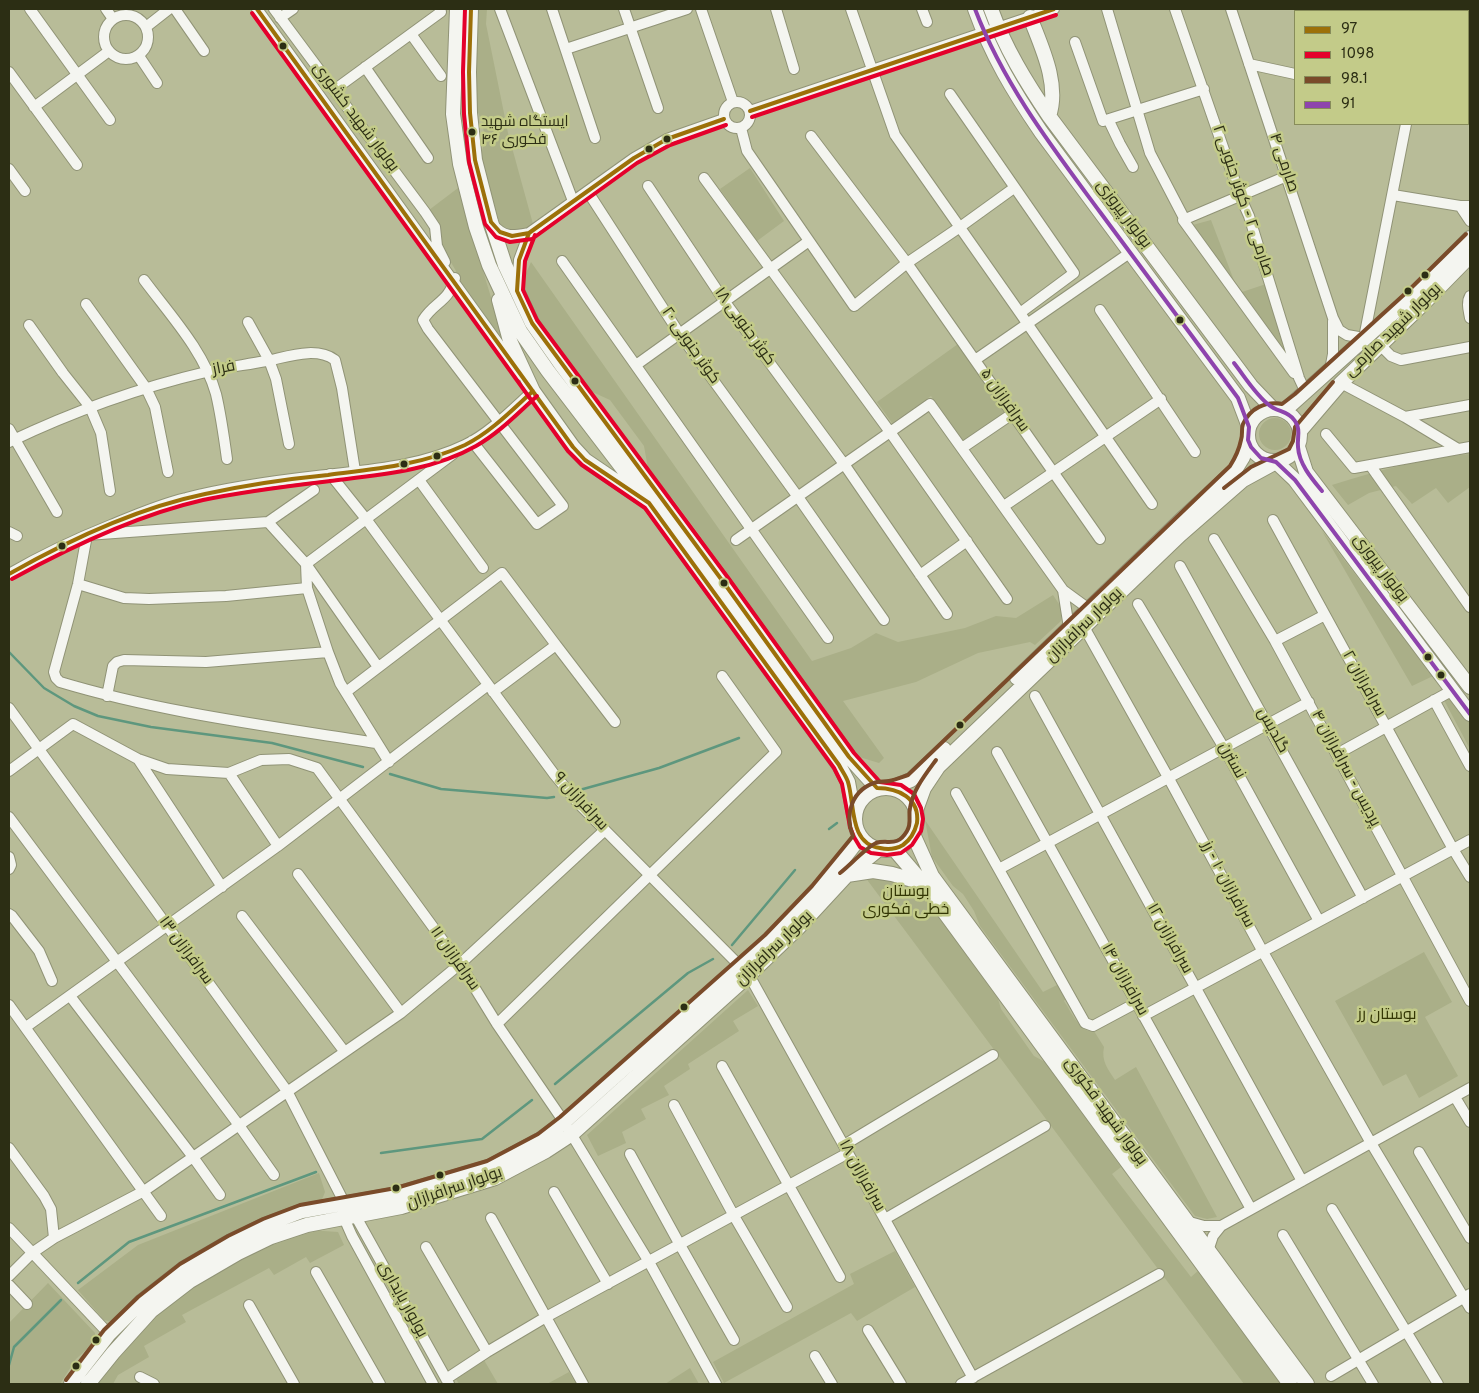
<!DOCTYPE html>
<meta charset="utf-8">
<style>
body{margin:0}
#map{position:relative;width:1479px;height:1393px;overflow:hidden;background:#b8bc98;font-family:Overpass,sans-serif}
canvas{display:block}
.frame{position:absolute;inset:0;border:10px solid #2c2e14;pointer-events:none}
.legend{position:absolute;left:1294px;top:10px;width:175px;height:115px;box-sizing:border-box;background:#c3cb89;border:1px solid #878c5a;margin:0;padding:6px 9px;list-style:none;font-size:15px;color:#2c2e14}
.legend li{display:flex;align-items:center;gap:10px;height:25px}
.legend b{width:25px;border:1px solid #878c5a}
</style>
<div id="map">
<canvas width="1479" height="1393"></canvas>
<div class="frame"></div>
<ul class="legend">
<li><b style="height:6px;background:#9c7009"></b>97</li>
<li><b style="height:6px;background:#e4002b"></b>1098</li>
<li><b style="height:6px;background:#7a4b2a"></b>98.1</li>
<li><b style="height:6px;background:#8e44ad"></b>91</li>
</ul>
</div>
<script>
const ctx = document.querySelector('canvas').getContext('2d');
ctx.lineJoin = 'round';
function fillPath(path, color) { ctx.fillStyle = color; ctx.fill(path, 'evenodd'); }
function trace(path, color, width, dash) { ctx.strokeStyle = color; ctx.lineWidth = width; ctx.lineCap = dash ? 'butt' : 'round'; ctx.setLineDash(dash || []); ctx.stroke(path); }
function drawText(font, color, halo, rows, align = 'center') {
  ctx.font = font + ' Overpass,Cairo,sans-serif'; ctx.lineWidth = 5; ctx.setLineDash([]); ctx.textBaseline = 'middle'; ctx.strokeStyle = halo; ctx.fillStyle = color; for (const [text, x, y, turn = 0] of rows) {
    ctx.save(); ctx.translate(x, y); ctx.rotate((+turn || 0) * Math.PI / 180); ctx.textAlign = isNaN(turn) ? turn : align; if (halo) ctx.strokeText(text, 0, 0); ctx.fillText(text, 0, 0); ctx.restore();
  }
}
fillPath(new Path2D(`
 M479 9H487L486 24 508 133 533 224 519 233 500 225 481 156 485 138 482 122 477 110 476 78Z
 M750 168 784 221 757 241 720 189Z
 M458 188 509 357 460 287 456 271 442 247 439 222 429 210Z
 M1211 220 1238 291 1189 226Z
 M531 262 812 661 851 648 876 633 898 642 965 628 996 616 1016 618 1053 595 1061 607V621L1035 645 1030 642 978 653 916 682 843 701 884 758 879 763 856 756 756 619 747 600 673 499 658 486 649 474 644 446 610 400 588 390 533 312 524 290 522 282Z
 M1266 284 1288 350 1279 349 1239 293Z
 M958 344 1010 417 967 447 931 396 892 423 877 402Z
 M1259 434a16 16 0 1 1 32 0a16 16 0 1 1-32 0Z
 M1470 454V487L1448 503 1436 488 1412 504 1396 486 1369 493 1348 505 1332 485C1377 471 1423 458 1470 454Z
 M1322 531 1433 676 1412 686Z
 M1451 696 1470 723V749L1444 700Z
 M925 820 1043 992 1059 984 1067 997 1064 1001C1071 1011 1080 1034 1094 1031L1104 1047C1101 1061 1108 1069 1115 1080L1136 1067 1217 1217 1207 1219 1195 1216 980 926 974 911 963 894 953 886 932 857Z
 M865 877 890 879 917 886 998 999 1001 1009 1034 1056 1045 1062 1121 1167 1112 1174 1191 1277 1199 1270 1281 1384H1244Z
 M1424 952 1452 1002 1425 1017 1458 1076 1419 1098 1406 1074 1383 1086 1335 1001Z
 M748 990 758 1006 733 1021 739 1031 688 1064 690 1069 664 1086 669 1095 641 1109 646 1119 622 1132 626 1143 598 1156 587 1135Z
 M319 1173 325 1192 321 1202 263 1220 112 1322 104 1320 78 1290 138 1245Z
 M309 1230 338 1232 344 1245 310 1263 306 1257 274 1275 269 1268 182 1315 186 1322 144 1346 149 1357 118 1375 113 1384H96C115 1361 134 1334 156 1315 201 1275 253 1249 309 1230Z
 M895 1251 915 1287 857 1321 851 1313 724 1383 713 1362 854 1284 850 1274Z
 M48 1283 95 1333V1342L76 1359 60 1384H9V1323Z
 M484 1360 498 1384H459L454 1376Z
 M690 1368 699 1384H665Z
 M569 1372 576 1384H547Z`), '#aaaf88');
trace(new Path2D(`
 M9 652 44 688 74 706 98 716 151 727 272 743 363 767
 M390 774 441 789 547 798 554 797
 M576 791 659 768 739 738
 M829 829 837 823
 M732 945 795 870
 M555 1084 688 973 713 959
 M381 1153 482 1139 532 1100
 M78 1283 129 1242 316 1172
 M9 1365 14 1347 61 1300`), '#5e977e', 2.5);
const minor = new Path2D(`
 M30 9 110 120
 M106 9 113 19
 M175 9 204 51
 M257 9 521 375
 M274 9 425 212 435 227 437 246 445 262
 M500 9 573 201
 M552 9 595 138
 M624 9 658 108
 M701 9 733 102
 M776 9 794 69
 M851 9 895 135 1020 313 1152 504
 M922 9 927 22
 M1107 9 1150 153 1185 220
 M1175 9 1240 196 1249 216 1299 378 1306 393
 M1231 9 1333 318 1339 330 1347 335 1364 338 1406 124
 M1381 9 1392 11
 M1428 11V9
 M104 37a22 22 0 1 1 44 0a22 22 0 1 1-44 0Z
 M280 18 293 9
 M1468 24H1470
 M146 27 169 9
 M411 34 441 76
 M1075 42 1103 121 1204 89
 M566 49 687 9
 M139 56 157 83
 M1249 64 1295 74
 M365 67 428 158
 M9 72 77 165
 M334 90 441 12
 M950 94 1074 273 1020 313
 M724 115a13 13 0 1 1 26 0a13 13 0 1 1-26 0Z
 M34 107 109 51
 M1468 110 1470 111
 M750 111 1054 9
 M1109 121 1120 144 1133 167
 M741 128 747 151 854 306 907 263 960 227 1014 188
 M811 136 907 263 1100 539
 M9 169 25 191
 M1287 176 1183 220 1294 373
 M704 178 890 432 1007 599
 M648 186 725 302 844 464 947 614
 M588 192 679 333 798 497 884 620
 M1393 195 1460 206H1470
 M1460 206 1470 221
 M492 224C505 238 512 236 529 233L634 158 667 139 724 119
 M562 261 828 638
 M455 278C449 302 434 302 423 320L428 329 563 506 537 524 472 441
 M144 280C170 315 204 351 216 394 221 415 224 437 227 459
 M517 290 519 260 529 233
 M1470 296C1466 303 1469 311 1470 318
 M86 304 146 388 155 407 168 472
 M1100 310 1195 452
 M248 322 269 360 276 379 289 444
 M29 325 63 373 90 407 101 433 110 491
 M1380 345 1391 356 1401 360 1470 347
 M975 360 1131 252
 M636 365 809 241
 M1330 370 1333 354V321
 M1341 383 1405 417 1458 449
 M1405 417 1470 405
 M9 429 57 512
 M1326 434 1354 468 1470 447
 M9 442C72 412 138 388 206 372 225 367 246 365 266 361 287 357 316 346 335 360L342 388 355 471
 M962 448 1012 414
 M1370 465 1470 607
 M330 474 366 519 554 774 578 803 741 967
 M419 480 483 568
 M314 490 268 522 87 535 78 584 54 672 56 678 60 682C163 713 270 726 376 743
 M1004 506 1161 399
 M1273 520 1453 849 1470 877
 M268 522 306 564 378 667
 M9 532 17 536
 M1214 539 1275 641 1470 1001
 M736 540 930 404 1063 590 1089 609
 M306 564 307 588 328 652 340 683 389 762
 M306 564 453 454
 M1180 566 1363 898
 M9 574C42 555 76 539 111 525 135 515 160 504 186 498 229 487 273 481 317 476 366 470 420 467 465 445 490 433 512 410 533 391L529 386
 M920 575 967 541
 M78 584 124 598 149 599 226 596 307 588
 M1063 590 1069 628
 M1138 604 1224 748 1319 921
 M1084 627 1168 777 1263 952 1371 1143 1470 1308
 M1275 641 1325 615
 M346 692 502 573 556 645
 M493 692 556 645 615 722
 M107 696 113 666 117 662 124 660 206 662 328 652
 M1035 696 1302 1181
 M1434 700 1470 766
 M9 708 287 1091 345 1204 355 1215 449 1384
 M997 752 1251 1209
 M1337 754 1453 690
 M138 759 222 887
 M9 771 73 724 138 759 167 769 229 773 261 760 289 759 317 768 460 964 497 1024 564 1122 649 1262 716 1384
 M229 773 278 846
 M956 793 1085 1023 1093 1026 1136 1003
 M9 817 238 1124 274 1175
 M9 857 11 865 9 869
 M999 869 1309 702
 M298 874 401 1013
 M9 914 12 916 39 951 52 981
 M242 916 344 1051
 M749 975 973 1378
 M70 996 193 1157 220 1195
 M9 1005 161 1216
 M1143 1016 1470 840
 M497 1024 776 752 722 676
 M26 1027 278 846 488 685
 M722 1066 840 1277
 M1455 1097 1470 1122
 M674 1105 734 1216 787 1307
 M844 1145 993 1055
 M9 1148 44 1196 51 1209 54 1238
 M1419 1152 1470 1238
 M630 1154 680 1245 734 1340
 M554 1192 608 1284
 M1332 1209 1438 1384
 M344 1212V1218L352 1236 433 1384
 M491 1218 583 1384
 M885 1219 1045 1126
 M1186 1221 1204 1226H1221
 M9 1228 109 1334
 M1283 1235 1373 1384
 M426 1247 487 1352
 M1208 1251 1213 1236 1221 1226 1470 1088
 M316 1272 380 1384
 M9 1276 32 1253 54 1238 144 1191 401 1013 460 964 605 830
 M9 1285 27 1304
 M249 1305 294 1384
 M868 1330 901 1384
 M815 1356 832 1384
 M1331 1376 1470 1294
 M140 1377 154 1384
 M446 1379 487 1352 546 1317 848 1153
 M961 1384 1159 1274`);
const major = new Path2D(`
 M457 9 453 114 460 164 476 227 489 265 520 331 548 371 649 503 839 765 848 782 854 815
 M471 9 469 72 470 113 475 160 491 222 505 265 532 323 560 363 724 583 849 757 877 788
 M975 9C992 56 1013 91 1041 132L1238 398 1249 427
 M991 9C1005 48 1026 82 1049 116L1251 386 1273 409
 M1030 17C1041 46 1060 84 1049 116
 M499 300 510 341 533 391 573 447 585 460 638 496
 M1248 435a26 26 0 1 1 52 0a26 26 0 1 1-52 0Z
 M1284 411 1412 296 1470 238
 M1300 431 1341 383 1422 305 1470 256
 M1298 447 1306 472 1470 687
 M1276 462 1295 480 1470 714
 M1017 678 1182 519 1235 470 1243 457 1248 440
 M855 819a31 31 0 1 1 62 0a31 31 0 1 1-62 0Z
 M891 788 911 780 944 749
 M916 810 924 788 938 767 1180 535 1243 480 1276 462
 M913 834 932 876 1307 1384
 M894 849 923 883 1290 1384
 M847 875 873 871 892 874 923 883
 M71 1384 81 1370 109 1334 142 1301 183 1269 231 1241 265 1225 302 1211 397 1194 489 1167 541 1139 564 1122C598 1092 632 1060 667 1031 736 971 806 911 860 837
 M88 1384 113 1353 151 1311 190 1281 238 1253 271 1237 307 1225 401 1207 495 1178 546 1151 572 1134 749 975 798 928 847 875 879 849`);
trace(minor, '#909376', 12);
trace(major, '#909376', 16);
trace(minor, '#f4f5f0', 10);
trace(major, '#f4f5f0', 14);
trace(new Path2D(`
 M257 9 573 447 585 460 649 503 839 765C842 771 846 776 848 782 855 805 849 844 880 848 888 850 896 849 903 845 910 840 915 831 917 823 920 798 898 788 877 788L849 757 724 583 532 323 517 291 519 260 529 233
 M471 9 469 72 470 113 475 160 491 222 500 232 512 236 529 233 634 158 667 139 724 119
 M750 111 1054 9
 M9 574C69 540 137 508 205 494 246 485 287 479 328 475 375 469 422 465 465 445 491 432 512 410 533 391`), '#9c7009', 4);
trace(new Path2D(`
 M465 9 463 72 464 114 469 162 485 224 496 237 510 242 532 239 637 163 670 145 726 125
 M252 13 568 451 582 465 645 508 834 768 842 784 850 827 854 837 860 847 871 853 887 855 901 853 912 845 921 831 923 819 921 808 914 794 901 785 880 782 854 753 729 579 537 320 523 290 525 261 535 235
 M752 117 1056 15
 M12 579C72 546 137 515 203 500 245 491 288 486 330 481 379 475 432 471 476 446 499 433 518 413 537 396`), '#e4002b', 4);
trace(new Path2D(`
 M1224 488 1251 467 1289 449 1293 441 1295 427 1333 382
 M840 873C849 866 867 847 876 843 888 839 897 848 907 831 912 823 908 816 910 808 913 790 925 775 936 760
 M66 1380 104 1330 138 1297 180 1264 228 1236 263 1219 300 1205 396 1188 487 1161 538 1134 560 1117 765 935 812 886 853 836C844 814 852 789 877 782 881 781 885 782 889 781 895 780 902 777 908 775L1230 466C1235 458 1239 450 1241 440 1243 435 1241 429 1243 424 1250 408 1266 401 1282 404L1295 394 1408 291 1466 234`), '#7a4b2a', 4);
trace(new Path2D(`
 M975 9C1004 85 1052 147 1100 212 1146 274 1192 336 1238 398L1249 427 1248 440 1251 447 1261 458 1276 462 1295 480 1470 714
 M1234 363C1245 377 1255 394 1269 405 1277 412 1289 411 1295 421 1301 430 1297 437 1298 447 1299 464 1312 479 1322 491`), '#8e44ad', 4);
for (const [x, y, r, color] of [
 [283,46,4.5,"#2c2e14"],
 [472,132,4.5,"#2c2e14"],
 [667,139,4.5,"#2c2e14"],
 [649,149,4.5,"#2c2e14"],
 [1425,275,4.5,"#2c2e14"],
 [1408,291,4.5,"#2c2e14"],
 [1180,320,4.5,"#2c2e14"],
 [575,381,4.5,"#2c2e14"],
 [437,456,4.5,"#2c2e14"],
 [404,464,4.5,"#2c2e14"],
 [62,546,4.5,"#2c2e14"],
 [724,583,4.5,"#2c2e14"],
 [1428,657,4.5,"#2c2e14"],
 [1441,675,4.5,"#2c2e14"],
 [960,725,4.5,"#2c2e14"],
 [684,1007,4.5,"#2c2e14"],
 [440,1175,4.5,"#2c2e14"],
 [396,1188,4.5,"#2c2e14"],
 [96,1340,4.5,"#2c2e14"],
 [76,1366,4.5,"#2c2e14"]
]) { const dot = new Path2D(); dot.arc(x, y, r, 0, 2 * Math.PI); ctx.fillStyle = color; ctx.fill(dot); trace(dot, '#c3cb89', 2); }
drawText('15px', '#2c2e14', '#c3cb89', [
 ["ایستگاه شهید",481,123],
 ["فکوری ۴۶",481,141]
], 'left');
drawText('16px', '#2c2e14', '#c3cb89', [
 ["بولوار شهید کشوری",355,118,53],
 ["صارمی ۴",1283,163,71],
 ["صارمی ۲ - کوثر جنوبی ۲",1242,201,71],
 ["بولوار پیروزی",1123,215,53],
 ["کوثر جنوبی ۱۸",744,327,54],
 ["بولوار شهید صارمی",1394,331,-44],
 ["کوثر جنوبی ۲۰",690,346,55],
 ["فراز",224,369,-11],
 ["سرافرازان ۵",1004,401,55],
 ["بولوار پیروزی",1380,569,53],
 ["بولوار سرافرازان",1085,626,-44],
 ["سرافرازان ۲",1363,684,61],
 ["گلدیس",1272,731,61],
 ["نسترن",1231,761,61],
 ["پردیس - سرافرازان ۴",1345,769,62],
 ["سرافرازان ۹",580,802,48],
 ["سرافرازان ۱۰ - رز",1227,885,62],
 ["سرافرازان ۱۲",1169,939,61],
 ["بولوار سرافرازان",775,949,-44],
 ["سرافرازان ۱۳",185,951,54],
 ["سرافرازان ۱۱",454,959,55],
 ["سرافرازان ۱۴",1124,980,61],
 ["بولوار شهید فکوری",1105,1112,54],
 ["سرافرازان ۱۸",861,1176,61],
 ["بولوار سرافرازان",455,1189,-19],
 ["بولوار پایداری",402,1300,61]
]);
drawText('16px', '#333604', '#c3cb89', [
 ["بوستان",906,893],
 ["خطی فکوری",906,911],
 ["بوستان رز",1387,1016]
]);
</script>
